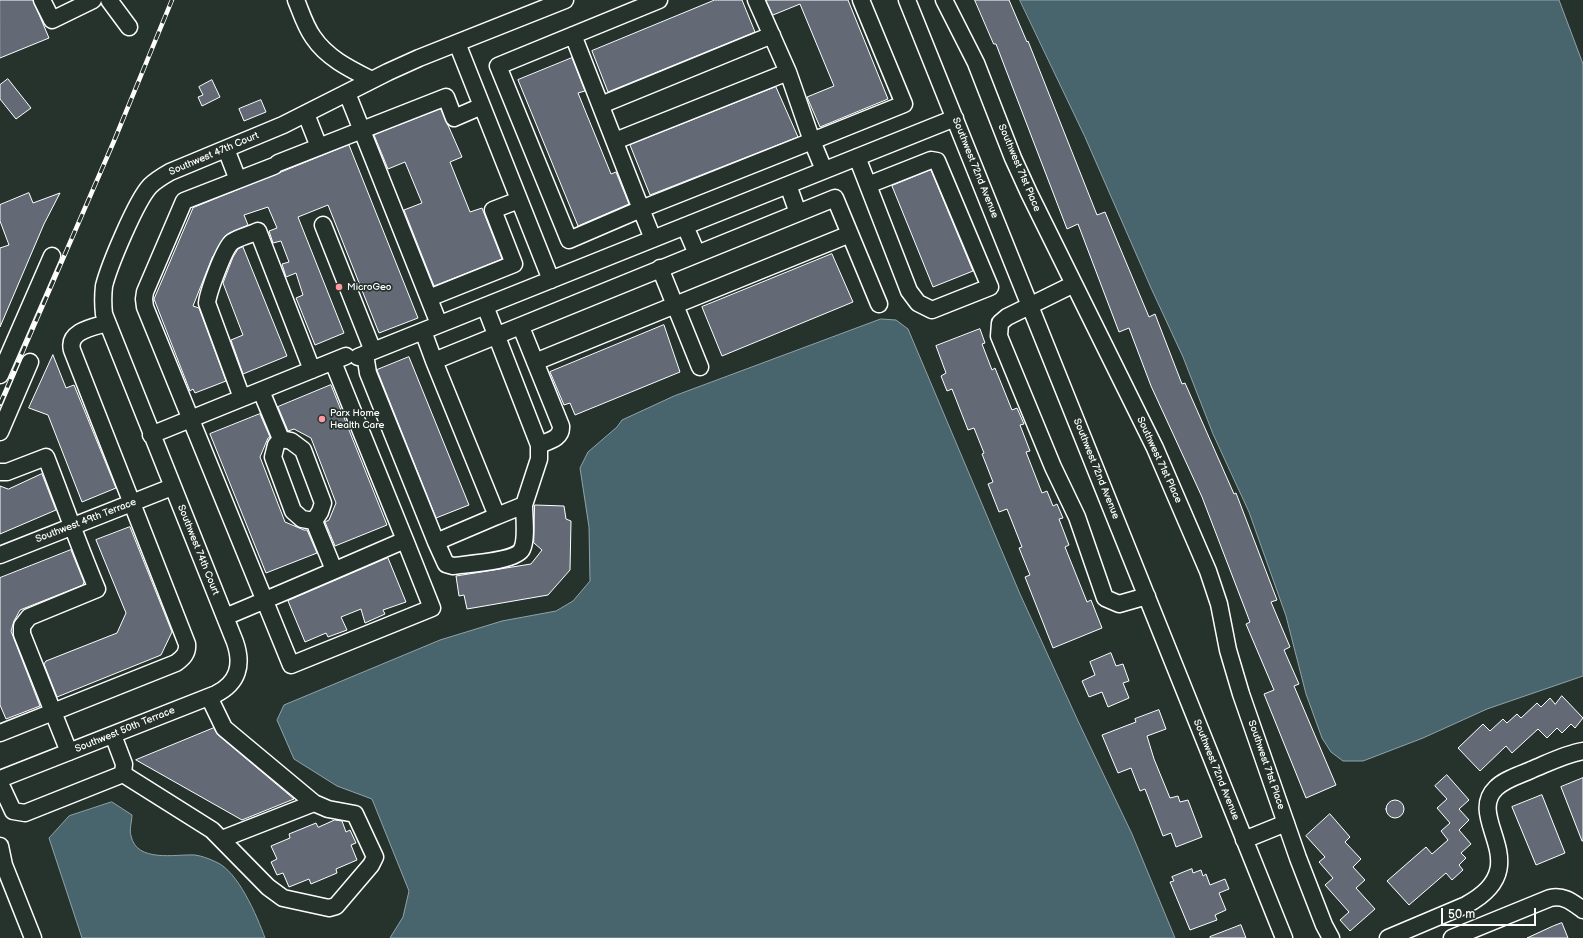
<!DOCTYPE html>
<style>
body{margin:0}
#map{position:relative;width:1583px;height:938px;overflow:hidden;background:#26332d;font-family:"Balsamiq Sans",sans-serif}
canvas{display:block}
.scale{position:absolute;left:1441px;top:908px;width:95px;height:18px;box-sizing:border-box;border:2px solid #fff;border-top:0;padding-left:5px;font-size:12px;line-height:14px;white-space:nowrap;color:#fff;-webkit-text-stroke:3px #26332d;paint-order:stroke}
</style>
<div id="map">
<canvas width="1583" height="938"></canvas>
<div class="scale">50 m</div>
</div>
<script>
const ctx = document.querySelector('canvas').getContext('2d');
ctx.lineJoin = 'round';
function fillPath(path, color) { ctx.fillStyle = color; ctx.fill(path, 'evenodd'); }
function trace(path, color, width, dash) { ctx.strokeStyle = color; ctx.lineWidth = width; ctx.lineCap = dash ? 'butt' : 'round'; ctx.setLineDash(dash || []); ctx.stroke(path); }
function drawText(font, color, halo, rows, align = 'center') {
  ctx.font = font + ' "Balsamiq Sans",sans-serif'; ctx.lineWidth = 3.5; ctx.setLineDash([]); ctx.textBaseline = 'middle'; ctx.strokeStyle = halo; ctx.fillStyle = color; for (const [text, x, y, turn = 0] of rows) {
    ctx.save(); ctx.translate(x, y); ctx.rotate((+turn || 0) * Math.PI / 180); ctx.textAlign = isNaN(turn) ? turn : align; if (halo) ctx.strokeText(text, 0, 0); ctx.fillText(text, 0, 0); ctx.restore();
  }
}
const water = new Path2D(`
 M1020 0H1559L1583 64V676L1487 709 1423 738 1363 761H1343L1331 752 1322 738 1306 694 1286 616 1249 512 1213 434 1183 357 1151 288 1085 137Z
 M881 319 896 320 908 329 1020 594 1078 721 1132 834 1175 938H390L403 917 409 891 372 799 337 786 294 759 277 720 284 705 440 640 502 621 556 611 573 601 590 581 589 527 580 468 588 452 617 427 622 420 674 396Z
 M112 802 132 815C132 821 129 830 131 836 137 863 175 854 195 855 202 856 210 859 216 862 238 871 257 916 265 938H82L49 838 69 816Z`);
fillPath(water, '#48656e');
trace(water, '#91a3a8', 1);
const building = new Path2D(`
 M0 0H33L49 38 0 58Z
 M715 0H742L755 32 608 92 592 51Z
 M766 0H848L888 99 820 127 807 97 834 86 800 4 773 15Z
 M975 0H1009L1027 42 1028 41 1097 215 1105 212 1149 317 1155 314 1182 384 1185 383 1234 494 1236 493 1277 600 1271 602 1290 647 1284 650 1299 684 1294 686 1336 785 1306 798 1264 694 1274 690 1246 624 1250 622 1202 497 1151 386 1129 328 1119 332 1078 224 1067 229 996 44H994Z
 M572 58 585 91 578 93 611 174 616 172 629 204 578 226 518 80Z
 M8 79 31 108 16 119 0 99V85Z
 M212 80 220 97 202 106 198 97 203 95 199 87Z
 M776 87 798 137 650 195 630 145Z
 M261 100 266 112 244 121 239 109Z
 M441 109 462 157 450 162 470 212 482 208 502 259 434 286 404 210 422 203 405 162 388 169 374 135Z
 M349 145 418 318 379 333 328 205 298 217 344 333 315 345 296 298 303 295 296 273 286 277 282 264 289 262 281 241 273 243 269 231 277 228 268 207 244 215 248 225 225 236 212 258 193 306 199 308 226 381 195 393 193 389 190 391 154 299 193 208Z
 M931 170 973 271 933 287 892 186Z
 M29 193 33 203 60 193 44 224 0 327V248L9 245 0 221V205Z
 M243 247 287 356 243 374 231 340 243 335 223 283 233 257 238 249Z
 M832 254 853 302 722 356 702 307Z
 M664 325 680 372 575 415 570 403 564 405 550 372Z
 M980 329 985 343 982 344 992 370 995 368 1012 410 1017 408 1024 424 1020 425 1030 451 1026 452 1042 493 1047 491 1053 506 1057 504 1063 518 1059 519 1069 545 1065 547 1087 602 1091 600 1102 628 1053 648 1025 577 1030 575 1019 548 1022 547 1007 509 999 512 988 484 993 482 982 454 984 453 974 428 968 430 952 389 947 391 941 376 946 373 936 346Z
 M53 355 66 388 74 385 116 488 82 502 48 415 29 408Z
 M409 357 469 505 436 518 377 370Z
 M331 385 387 525 335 546 325 522 329 520 336 503 311 438 294 429 288 431 278 407Z
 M260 414 270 437 268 438 260 457 285 522 304 530H307L317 553 266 573 210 434Z
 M42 474 56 510 0 534V486L8 489Z
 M535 505 564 506 566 519 571 521 570 570 548 595 467 609 464 595 459 596 456 576 531 564 542 550 534 543Z
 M130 527 172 632 161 655 57 697 44 664 46 661 117 633 126 613 96 540Z
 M71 550 84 582 83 585 20 610 14 621 11 631 40 706 6 719 0 705V578Z
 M388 558 406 602 383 610 385 614 365 623 361 609 341 617 347 630 328 637 326 633 305 642 288 601Z
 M1111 653 1116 666 1123 664 1129 681 1123 683 1129 698 1108 707 1102 692 1089 697 1082 681 1095 675 1090 662Z
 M1562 696 1583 718 1575 728 1571 724 1562 733 1557 728 1547 738 1538 729 1512 753 1506 746 1480 771 1458 748 1483 724 1490 731 1503 719 1507 723 1517 714 1521 718 1537 703 1541 707 1550 698 1555 704Z
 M1159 710 1166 729 1147 736 1154 759 1170 798 1178 796 1180 802 1188 800 1202 837 1176 847 1171 833 1163 836 1145 789 1140 791 1131 768 1118 773 1102 735 1136 722 1135 719Z
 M214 728 218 735 294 799 242 820 136 760Z
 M1447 775 1469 800 1459 809 1469 820 1459 830 1471 844 1461 853 1466 858 1459 865 1463 870 1452 880 1446 873 1409 905 1387 881 1426 847 1432 854 1448 840 1441 831 1450 823 1437 808 1447 799 1435 786Z
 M1583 778V841H1582L1561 787Z
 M1542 795 1565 853 1536 865 1512 807Z
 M1386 809a9 9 0 1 1 18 0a9 9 0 1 1-18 0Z
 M1330 814 1350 837 1345 842 1361 859 1353 867 1365 880 1356 888 1375 909 1350 931 1340 920 1349 912 1325 885 1333 878 1319 862 1325 857 1306 836Z
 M335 820 342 821 346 832 350 830 356 843 351 845 357 860 336 869 337 873 311 884 309 879 289 887 283 873 277 875 271 862 277 859 271 846 290 838 289 834 316 823 318 827Z
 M1192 869 1193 873 1201 870 1203 876 1206 874 1210 885 1225 879 1229 889 1219 893 1226 910 1215 915 1217 920 1190 930 1170 882 1174 881 1172 877Z
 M1562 923 1568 938H1527L1553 926Z
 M1241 925 1246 938H1210V937Z`);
fillPath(building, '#636a75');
trace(building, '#fff', 1);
const minor = new Path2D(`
 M42 0 52 20 93 0
 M109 0 129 27
 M296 0C301 12 305 26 313 37 327 58 350 69 372 80
 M907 0 1284 938
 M944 0 976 63 1013 158 1029 193 1155 448 1208 571 1219 604 1228 650 1241 694 1298 858 1324 925 1331 938
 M573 35 641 209 812 141 788 72 756 0
 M457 43 551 280
 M347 93 439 324
 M601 105 772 35
 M306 114 319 147
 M615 141 788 72
 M226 149 238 180
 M857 157 909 291 918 303 932 310 990 287 937 161 931 160 868 185
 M278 163 446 97 454 118 482 106
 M824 170 812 141 904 104 861 0
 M788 185 798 213
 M323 225 373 351
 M685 226 697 254
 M653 239 641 209 569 240 498 66 659 0
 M660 268 700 367
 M1074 284 1007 317 1000 323 999 336 1053 467 1077 517 1105 598 1119 604 1147 596
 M429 298 514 264 493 210 519 200
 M521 327 561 426C562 439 548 441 539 445
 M423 331 434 361 835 198 879 304
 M365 354 368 373 436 542 446 564 453 566C467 564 517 561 522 549 527 539 524 516 524 505
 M358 357 955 118
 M434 361 497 516 524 505 539 459V445L485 306
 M333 362 405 540
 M535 362 850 234
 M0 375 52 256
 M261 391 281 439
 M242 398 207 303C208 293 224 248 232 242 239 237 250 235 258 231L312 370
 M0 432 30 362
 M151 435 346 356
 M281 439 291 441 303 450 323 503 320 512 314 521 302 519 293 511 273 457 276 445Z
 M0 472H7L46 457C63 501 79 546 97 589L29 617 22 626V634L53 712 0 733
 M314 521 334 570
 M436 542 497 516
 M0 555 172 487
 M225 617C285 592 345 566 405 540L432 608 291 665 145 307 144 299 145 292 184 201 274 166
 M113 735 124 764 123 774
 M69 752 53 712 176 663C183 658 188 653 187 644L72 350C67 331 94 327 107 323
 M0 779 216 694C238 683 243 665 235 642L104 314C103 305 103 295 104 286 109 266 136 201 150 186 156 180 163 176 170 172L283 125 388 72 419 58 565 0
 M0 783 13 811 25 813 123 774 212 830 268 887 283 898 329 908 336 906 371 865 375 857 355 814 328 809 314 803 224 728 209 697
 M222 839 314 803
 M1244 840 1286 823
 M0 846 4 865 33 938
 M1388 938 1466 905C1539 866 1464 819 1496 788 1505 779 1520 775 1531 770 1548 763 1565 754 1583 751
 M1452 938 1550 898C1564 895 1572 902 1583 910`);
trace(minor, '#fff', 19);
trace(minor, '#26332d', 16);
const rail = new Path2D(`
 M0 404 114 141 172 0`);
trace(rail, '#fff', 4.5);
trace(rail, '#26332d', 3, [9]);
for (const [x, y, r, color] of [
 [339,287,4,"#ff9aa2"],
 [322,419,4,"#ff9aa2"]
]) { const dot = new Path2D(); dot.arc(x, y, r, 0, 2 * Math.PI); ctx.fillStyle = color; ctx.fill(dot); trace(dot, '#26332d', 1.5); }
drawText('10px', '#fff', '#26332d', [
 ["Southwest 47th Court",214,154,-23],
 ["Southwest 72nd Avenue",975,168,68],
 ["Southwest 71st Place",1019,168,67],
 ["Southwest 71st Place",1159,460,65],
 ["Southwest 72nd Avenue",1096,469,68],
 ["Southwest 49th Terrace",86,521,-21],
 ["Southwest 74th Court",198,550,68],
 ["Southwest 50th Terrace",125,730,-22],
 ["Southwest 71st Place",1266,765,71],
 ["Southwest 72nd Avenue",1216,770,68]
]);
drawText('10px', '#fff', '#26332d', [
 ["MicroGeo",347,287],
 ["Parx Home",330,413],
 ["Health Care",330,425]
], 'left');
</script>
